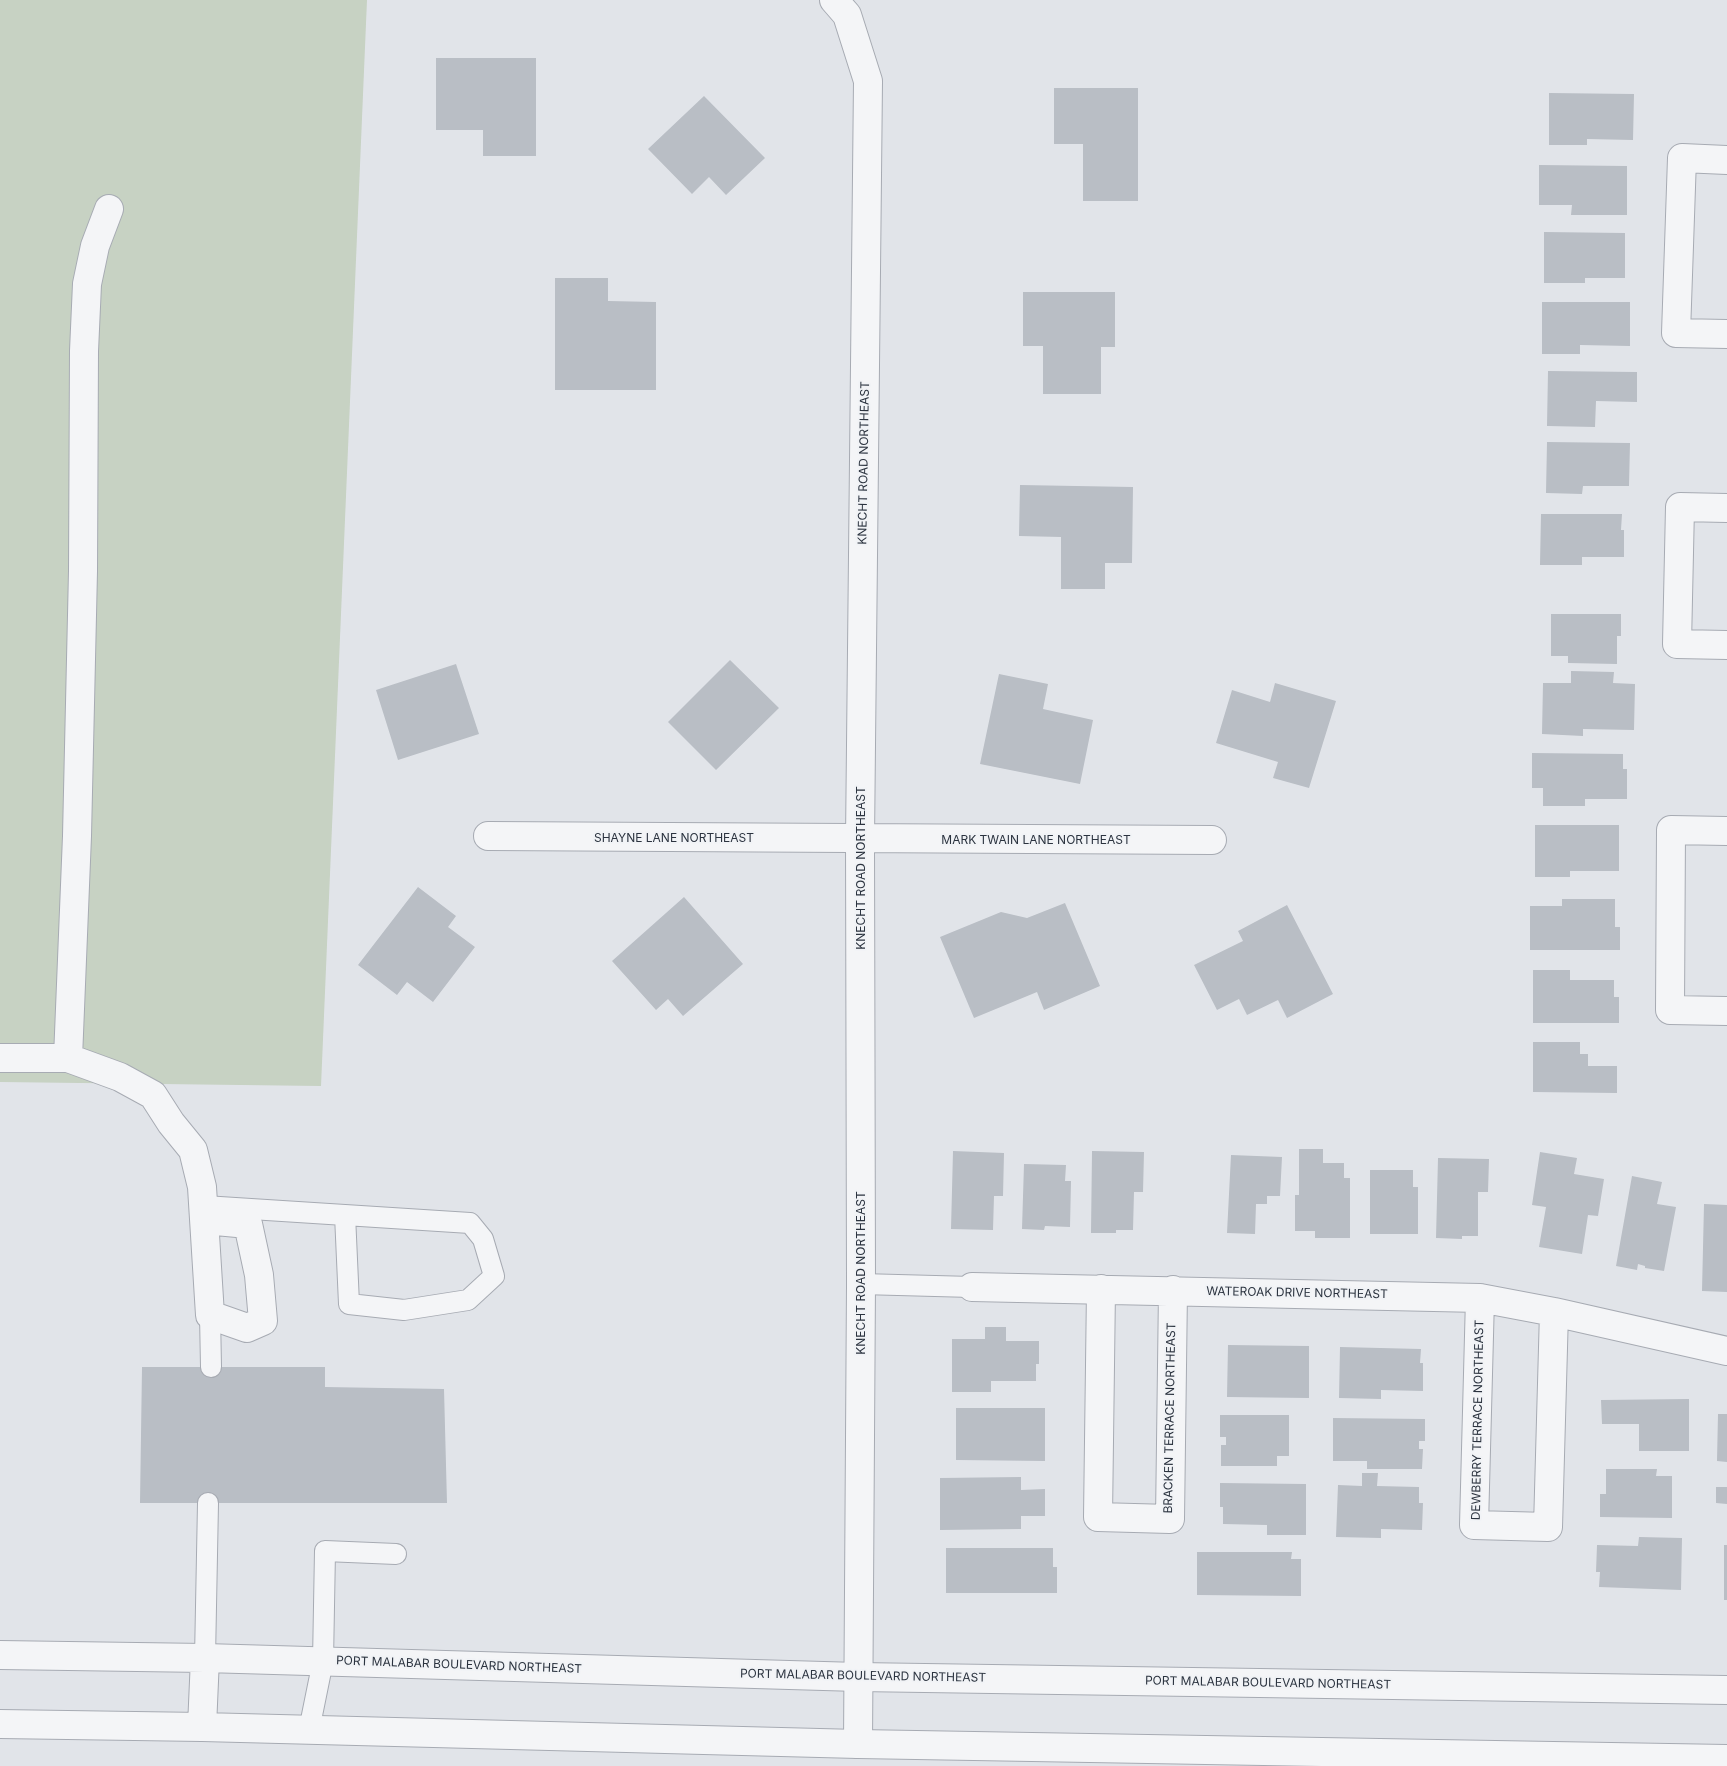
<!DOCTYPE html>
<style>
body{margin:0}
canvas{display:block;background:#e1e4e9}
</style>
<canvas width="1727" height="1766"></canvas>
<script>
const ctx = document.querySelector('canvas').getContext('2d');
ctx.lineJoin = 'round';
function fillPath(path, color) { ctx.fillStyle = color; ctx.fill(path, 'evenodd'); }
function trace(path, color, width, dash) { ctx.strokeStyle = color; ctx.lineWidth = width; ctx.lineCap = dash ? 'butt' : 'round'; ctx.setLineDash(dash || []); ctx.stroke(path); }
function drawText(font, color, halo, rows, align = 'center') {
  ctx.font = font + ' Inter,sans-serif'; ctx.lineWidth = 4; ctx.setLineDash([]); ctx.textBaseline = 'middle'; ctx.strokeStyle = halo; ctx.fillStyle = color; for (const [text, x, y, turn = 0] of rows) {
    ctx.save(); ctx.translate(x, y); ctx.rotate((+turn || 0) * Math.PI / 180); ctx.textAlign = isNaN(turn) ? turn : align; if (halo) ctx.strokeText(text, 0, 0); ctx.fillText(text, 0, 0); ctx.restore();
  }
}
fillPath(new Path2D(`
 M0 0H367L321 1086 0 1082Z`), '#c7d2c3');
fillPath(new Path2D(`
 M436 58H536V156H483V130H436Z
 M1054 88H1138V201H1083V144H1054Z
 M1549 93 1634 94 1633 140 1587 139V145H1549Z
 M704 96 765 158 726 195 709 177 692 194 648 149Z
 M1539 165 1627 166V215H1571L1572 205H1539Z
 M1544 232 1625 233V278H1585V283H1544Z
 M555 278H608V301L656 302V390H555Z
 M1023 292H1115V347H1101V394H1043V346H1023Z
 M1542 302H1630V346L1580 345V354H1542Z
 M1548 371 1637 372V402L1596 401 1595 427 1547 426Z
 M1547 442 1630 443 1629 486H1583L1582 494 1546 493Z
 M1020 485 1133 487 1132 563H1105V589H1061V537L1019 536Z
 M1541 514H1622L1621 530H1624V557H1582V565H1540Z
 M1551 614H1621V636H1617V664L1568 663V656H1551Z
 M730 660 779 708 716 770 668 722Z
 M456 664 479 734 398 760 376 690Z
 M1571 671 1614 672 1613 683 1635 684 1634 730 1583 729V736L1542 734 1543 683H1571Z
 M999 674 1048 684 1043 709 1093 720 1080 784 980 764Z
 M1275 683 1336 701 1309 788 1273 778 1278 762 1216 743 1232 690 1270 702Z
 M1532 753 1623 754V769H1627V799H1585V806H1543V788H1532Z
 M1535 825H1619V871H1570V877H1535Z
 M418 887 456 916 448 927 475 947 433 1002 407 982 397 995 358 965Z
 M684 897 743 964 683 1016 668 999 656 1010 612 961Z
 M1562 899H1615V927H1620V950H1530V906H1562Z
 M1065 903 1100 986 1044 1010 1037 992 974 1018 940 937 1001 912 1027 918Z
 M1287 905 1333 994 1287 1018 1278 1000 1247 1015 1239 999 1217 1010 1194 965 1243 941 1238 931Z
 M1533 970H1570V980H1614V997H1619V1023H1533Z
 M1533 1042H1580V1054H1588V1066H1617V1093L1533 1092Z
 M1299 1149H1323V1163H1344V1178H1350V1238H1315V1231H1295V1195H1299Z
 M953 1151 1004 1153 1003 1196H994L993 1230 951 1229Z
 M1092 1151 1144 1152 1143 1192H1134L1133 1230H1116V1233H1091Z
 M1540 1152 1577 1158 1574 1174 1604 1179 1598 1216 1588 1215 1582 1254 1539 1247 1546 1207 1532 1205Z
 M1231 1155 1282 1157 1280 1196H1267V1204H1256L1255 1234 1227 1233Z
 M1438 1158 1489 1159 1488 1192H1478V1236H1462V1239L1436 1238Z
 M1024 1164 1066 1165 1065 1181H1071L1070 1227 1045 1226 1044 1230 1022 1229Z
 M1370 1170H1413V1187H1418V1234H1370Z
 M1632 1176 1662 1182 1657 1204 1676 1207 1664 1271 1645 1268V1266L1638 1264 1637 1270 1616 1266Z
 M1704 1204 1727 1205V1292L1702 1291Z
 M985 1327H1006V1341H1039V1364H1036V1381H991V1392H952V1339H985Z
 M1228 1345 1309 1346V1398L1227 1397Z
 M1340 1347 1421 1349 1420 1363H1423V1391L1381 1390V1399L1339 1398Z
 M142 1367H325V1387L444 1389 447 1503H140Z
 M1689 1399V1451H1639V1424H1602L1601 1400Z
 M956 1408H1045V1461L956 1460Z
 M1718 1414H1727V1462L1717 1461Z
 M1220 1415H1289V1456H1277V1466H1221V1445H1226V1437H1220Z
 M1333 1418 1425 1419V1441H1419V1449H1423L1422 1469H1367V1461H1333Z
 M1606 1469H1657L1656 1476H1672V1518L1600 1517V1494H1606Z
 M1362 1473H1378L1377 1486 1419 1487V1503H1423L1422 1530 1381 1529V1538L1336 1537 1338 1485 1362 1486Z
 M1021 1477V1490L1045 1489V1516H1021V1529L940 1530V1478Z
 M1220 1483 1306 1484V1535H1267V1525L1223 1524V1507H1220Z
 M1716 1487H1727V1504L1716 1503Z
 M1639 1537 1682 1538 1681 1590 1599 1587 1600 1572H1596L1597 1545 1638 1546Z
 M1724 1545H1727V1600H1724Z
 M946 1548H1053V1567H1057V1593H946Z
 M1197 1552H1292L1291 1559H1301V1596L1197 1595Z`), '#b9bec5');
const service = new Path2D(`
 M204 1206 470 1223 483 1239 494 1276 468 1300 404 1310 349 1304 345 1215
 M861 1284 972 1287
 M210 1315 211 1367
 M205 1658 208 1503
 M309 1730 323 1661 325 1551 396 1554`);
const minor = new Path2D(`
 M834 0 847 15 868 81 860 839 861 1284 858 1744
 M1727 160 1682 158 1676 333 1727 334
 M1727 508 1680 507 1677 644 1727 645
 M1727 831 1671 830 1670 1010 1727 1011
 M488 836 1212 840
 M0 1058H68L120 1077 153 1095 171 1123 193 1150 202 1187 210 1315 247 1328 263 1321 259 1275 248 1224 205 1220
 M68 1058 77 836 83 571 84 351 87 284 95 246 109 209
 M972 1287 1480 1298 1554 1312 1727 1351
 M1101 1289 1098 1517 1170 1519 1173 1290
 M1480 1298 1474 1525 1548 1527 1554 1312`);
const tertiary = new Path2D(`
 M0 1655 205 1658 858 1677 1727 1690
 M0 1724 202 1727 858 1744 1727 1759
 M202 1727 205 1658`);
trace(service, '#a7abb3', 22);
trace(minor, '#a7abb3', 30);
trace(tertiary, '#a7abb3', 30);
trace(service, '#f4f5f7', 20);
trace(minor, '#f4f5f7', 28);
trace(tertiary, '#f4f5f7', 28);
drawText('12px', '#2b333f', '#f1f3f6', [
 ["KNECHT ROAD NORTHEAST",864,463,-89],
 ["SHAYNE LANE NORTHEAST",674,838],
 ["MARK TWAIN LANE NORTHEAST",1036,840],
 ["KNECHT ROAD NORTHEAST",861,868,-90],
 ["KNECHT ROAD NORTHEAST",861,1273,-90],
 ["WATEROAK DRIVE NORTHEAST",1297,1293,1],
 ["BRACKEN TERRACE NORTHEAST",1170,1418,-89],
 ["DEWBERRY TERRACE NORTHEAST",1478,1420,-89],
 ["PORT MALABAR BOULEVARD NORTHEAST",459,1665,2],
 ["PORT MALABAR BOULEVARD NORTHEAST",863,1676,1],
 ["PORT MALABAR BOULEVARD NORTHEAST",1268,1683,1]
]);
</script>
